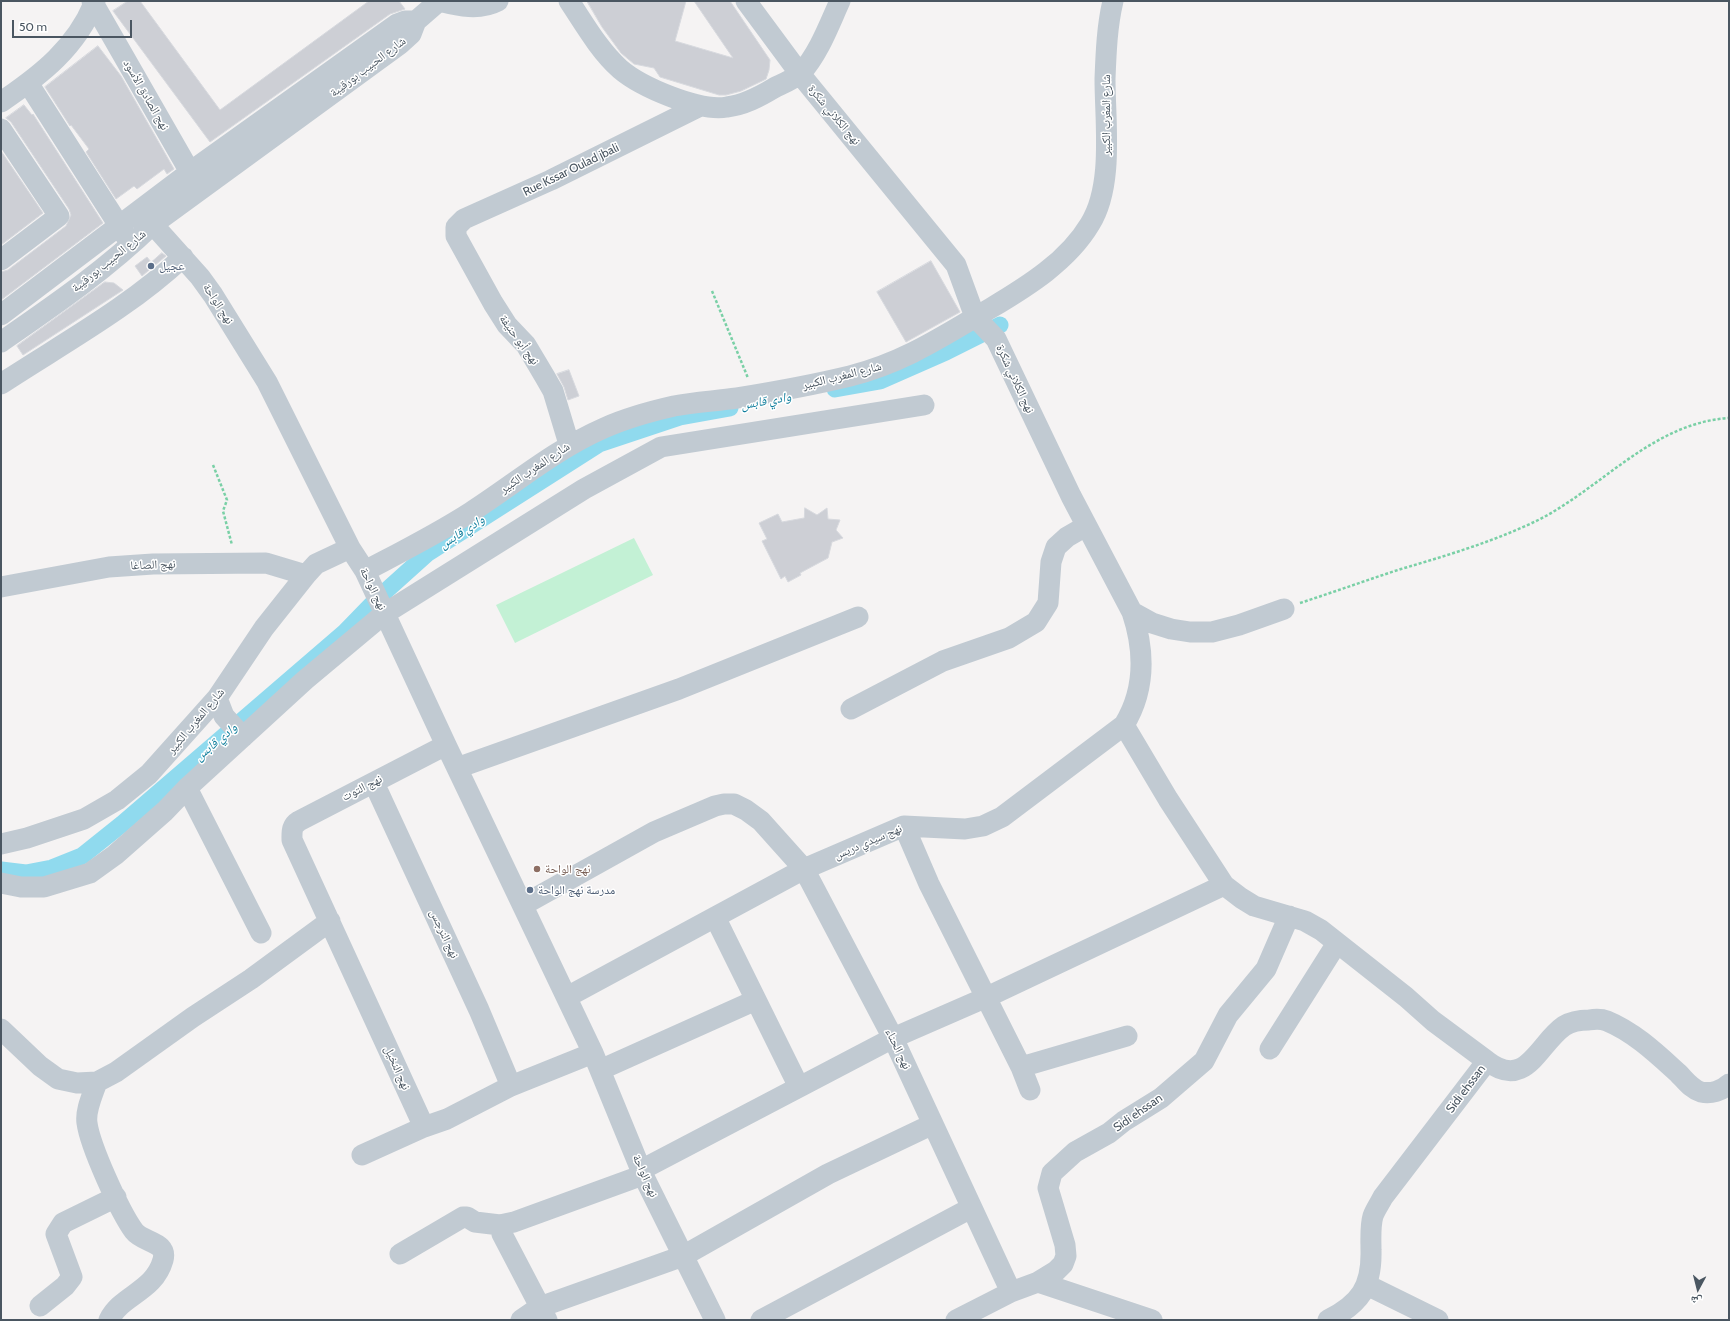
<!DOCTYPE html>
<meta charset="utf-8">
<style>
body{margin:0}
#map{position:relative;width:1730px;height:1321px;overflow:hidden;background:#f5f3f3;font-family:Cabin,"Noto Naskh Arabic",sans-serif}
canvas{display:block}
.frame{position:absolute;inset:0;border:2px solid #4a5661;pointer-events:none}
.north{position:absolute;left:1678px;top:1269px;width:40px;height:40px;-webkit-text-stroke:3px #fff;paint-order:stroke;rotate:187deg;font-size:11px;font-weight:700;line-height:16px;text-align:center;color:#4a5661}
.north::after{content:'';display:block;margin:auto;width:14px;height:18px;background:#4a5661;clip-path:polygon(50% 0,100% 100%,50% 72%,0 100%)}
.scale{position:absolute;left:12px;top:20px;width:120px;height:18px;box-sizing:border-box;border:2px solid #4a5661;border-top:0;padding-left:5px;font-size:12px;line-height:14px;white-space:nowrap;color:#4a5661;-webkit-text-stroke:3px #fff;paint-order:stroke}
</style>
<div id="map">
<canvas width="1730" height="1321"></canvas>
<div class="frame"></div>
<div class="north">ش</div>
<div class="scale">50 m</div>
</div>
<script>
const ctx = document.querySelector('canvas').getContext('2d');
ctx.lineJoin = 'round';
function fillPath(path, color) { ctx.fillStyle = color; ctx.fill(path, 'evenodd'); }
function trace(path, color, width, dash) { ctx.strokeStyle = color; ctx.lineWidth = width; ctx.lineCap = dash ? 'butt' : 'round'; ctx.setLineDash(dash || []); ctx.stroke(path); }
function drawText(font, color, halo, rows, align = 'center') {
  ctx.font = font + ' Cabin,"Noto Naskh Arabic",sans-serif'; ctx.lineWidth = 3; ctx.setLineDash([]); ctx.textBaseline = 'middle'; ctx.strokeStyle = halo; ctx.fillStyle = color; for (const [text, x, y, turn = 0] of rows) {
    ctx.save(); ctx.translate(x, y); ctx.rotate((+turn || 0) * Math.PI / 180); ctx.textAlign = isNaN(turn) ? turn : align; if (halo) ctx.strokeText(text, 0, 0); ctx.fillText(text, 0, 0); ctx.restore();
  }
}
fillPath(new Path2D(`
 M634 538 653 575 515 643 496 605Z`), '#c3f1d5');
trace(new Path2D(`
 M835 389 880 381 946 352 1000 325
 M1 870 26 873 52 868 82 856 122 824 345 632 378 598 428 553 599 444 680 417 730 408`), '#90daee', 17);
const building = new Path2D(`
 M128 1H140L220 110 369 1H399L405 9 390 14 210 142 113 11Z
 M587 1H686L675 41 733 58 694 1H730L770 60 769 70 766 79 762 81 741 91 726 95H719L660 77 654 68 634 64 621 53 602 27Z
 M98 46 121 76 174 169 167 174 164 169 137 189 134 186 116 199 86 152 89 149 71 125 70 126 45 87Z
 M24 105 32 115 33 114 103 223 1 300V272L8 270 66 226 71 215 69 209 11 122 6 118Z
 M1 151 43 213 1 245Z
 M162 253 166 256 142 276 135 266 147 257 151 262Z
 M931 261 960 312 906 342 877 292Z
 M105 282 114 283 123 290 23 355 17 346Z
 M569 370 579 396 568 400 564 387 557 374Z
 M805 508 817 515 827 508 828 519 840 520 836 530 843 538 832 542 828 558 800 573 801 575 788 582 785 576 781 579 762 541 767 539 759 523 778 514 782 522 804 518Z`);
fillPath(building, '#cdcfd5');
trace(building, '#d7d9de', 1);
trace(new Path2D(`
 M712 291 748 378
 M213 465 227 500 223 511 232 545
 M1300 603C1334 592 1367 580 1401 569 1445 556 1489 543 1532 523 1599 492 1650 423 1729 418`), '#7ad0a6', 2.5, [3, 2]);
trace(new Path2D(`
 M92 1 190 172 199 183
 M439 1C459 6 479 11 498 1
 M569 1C585 25 599 50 620 69 641 87 699 112 727 107 744 105 759 97 774 88 782 84 794 79 801 73 819 53 829 25 840 1
 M746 1 800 74 956 265 975 317 996 339 1071 496 1132 612 1152 623 1171 629 1190 632H1212L1239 625 1284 609
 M28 83 127 238
 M1 102C41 75 77 47 95 1
 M1 129 59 216 1 260
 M140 210 200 277 213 295 267 382 350 548 365 571 446 745 593 1053 643 1175 715 1320
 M1 315 190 172 397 24 405 21H416
 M1 342C53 306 107 269 152 225L400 44 411 34 416 21 439 1
 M1 384C62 344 130 307 183 257
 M569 444 553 391 545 377 526 345 507 325 493 303 456 236V227L464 219 551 180 700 106
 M365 571C401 552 437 534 471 512 516 483 554 450 604 428 624 419 652 411 674 406 694 402 716 401 737 398 774 392 813 385 850 376 905 362 943 336 991 308 1028 286 1068 261 1090 224 1114 186 1105 122 1105 79 1106 53 1107 26 1113 1
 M1 587 109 567 153 564 266 563 306 575
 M217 698 224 716 243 737
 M851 709 943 661 1009 638 1036 622 1048 603 1051 562 1056 547 1067 537 1086 526
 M1124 725 1168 799 1224 885 1241 898 1254 906 1305 921 1321 930 1406 997 1433 1021 1487 1061 1383 1197C1380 1203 1375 1210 1373 1216 1370 1226 1371 1240 1371 1250 1372 1287 1360 1304 1328 1320
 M446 745 299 821C291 826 292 832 292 840L424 1127 447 1119 511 1086 593 1053
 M457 768 679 689 858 617
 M374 783 479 1010 511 1086
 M187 788 261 933
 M904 826 929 884 1021 1067 1030 1090
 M1 844 27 838 84 819 117 800 149 774 217 698 264 628 306 575 316 564 350 548
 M1 883 21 887H44L90 873 115 855 165 811 187 788 305 680 384 614 584 489 661 447 924 405
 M523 905 654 832 715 806 724 804H734L746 810 761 821 804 869 893 1038 1011 1292
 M715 917 799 1087
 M567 997 804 869 904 826 965 829 983 826 1002 817 1124 725C1146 689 1145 651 1132 612
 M1 1029 40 1066 58 1079 77 1083 97 1082 116 1072 193 1017 251 979 330 921
 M1270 1049 1337 943
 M1487 1061C1526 1091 1538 1044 1564 1026 1572 1021 1580 1020 1589 1020 1595 1019 1602 1019 1607 1021 1634 1032 1657 1054 1678 1073 1685 1080 1691 1089 1701 1092 1711 1094 1722 1091 1729 1084
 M1021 1067 1127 1036
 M600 1070 756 1000
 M97 1082C93 1094 85 1110 87 1123 90 1146 120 1212 134 1231 143 1243 168 1241 163 1260 154 1292 121 1295 109 1320
 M362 1155 424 1127
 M641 1170 893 1038 987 997 1224 885
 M400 1254 463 1217H467L475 1222 500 1225
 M1038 1282 1152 1320
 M1367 1285 1438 1320
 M40 1306 65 1286 72 1277 56 1234 63 1223 116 1197
 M521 1320 540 1307 683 1256 828 1174 933 1124
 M547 1320 502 1234 500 1225 514 1222 643 1175
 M761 1320 971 1208
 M956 1320 1011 1292 1038 1282 1056 1271 1063 1264 1066 1256 1065 1245 1048 1188 1052 1173 1075 1152 1109 1133 1124 1121 1161 1098 1204 1061 1228 1015 1266 969 1289 916`), '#c1cad2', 21);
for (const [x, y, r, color] of [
 [151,266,4,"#5c6f8a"],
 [537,869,4,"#8d6e63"],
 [530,890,4,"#5c6f8a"]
]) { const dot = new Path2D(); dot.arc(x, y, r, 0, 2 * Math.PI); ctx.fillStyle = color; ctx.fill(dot); trace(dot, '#fff', 1.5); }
drawText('12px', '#4a5661', '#fff', [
 ["شارع الحبيب بورقيبة",368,67,-37],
 ["نهج الصادق الأسود",146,95,60],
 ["نهج الكلاني شكرة",834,115,50],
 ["شارع المغرب الكبير",1106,115,-90],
 ["Rue Kssar Oulad jbali",571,170,-26],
 ["شارع الحبيب بورقيبة",109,261,-39],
 ["نهج الواحة",218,304,57],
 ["نهج أبو حنيفة",519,340,54],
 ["شارع المغرب الكبير",842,376,-14],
 ["نهج الكلاني شكرة",1015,379,65],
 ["شارع المغرب الكبير",535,468,-34],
 ["نهج الصاغا",153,565,-2],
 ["نهج الواحة",373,589,64],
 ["شارع المغرب الكبير",196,721,-50],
 ["نهج التوت",362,788,-27],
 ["نهج سيدي دريس",868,842,-23],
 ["نهج النرجس",444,934,65],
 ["نهج الحناء",898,1049,64],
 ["نهج النخيل",397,1068,66],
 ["Sidi ehssan",1466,1089,-53],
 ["Sidi ehssan",1138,1113,-35],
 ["نهج الواحة",645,1176,66]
]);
drawText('12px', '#4e5e75', '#fff', [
 ["عجيل",159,266],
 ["مدرسة نهج الواحة",538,890]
], 'left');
drawText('12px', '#785e54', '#fff', [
 ["نهج الواحة",545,869]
], 'left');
drawText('italic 13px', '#0c7c9b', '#fff', [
 ["وادي قابس",766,401,-10],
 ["وادي قابس",462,532,-33],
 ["وادي قابس",216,742,-40]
]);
</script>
